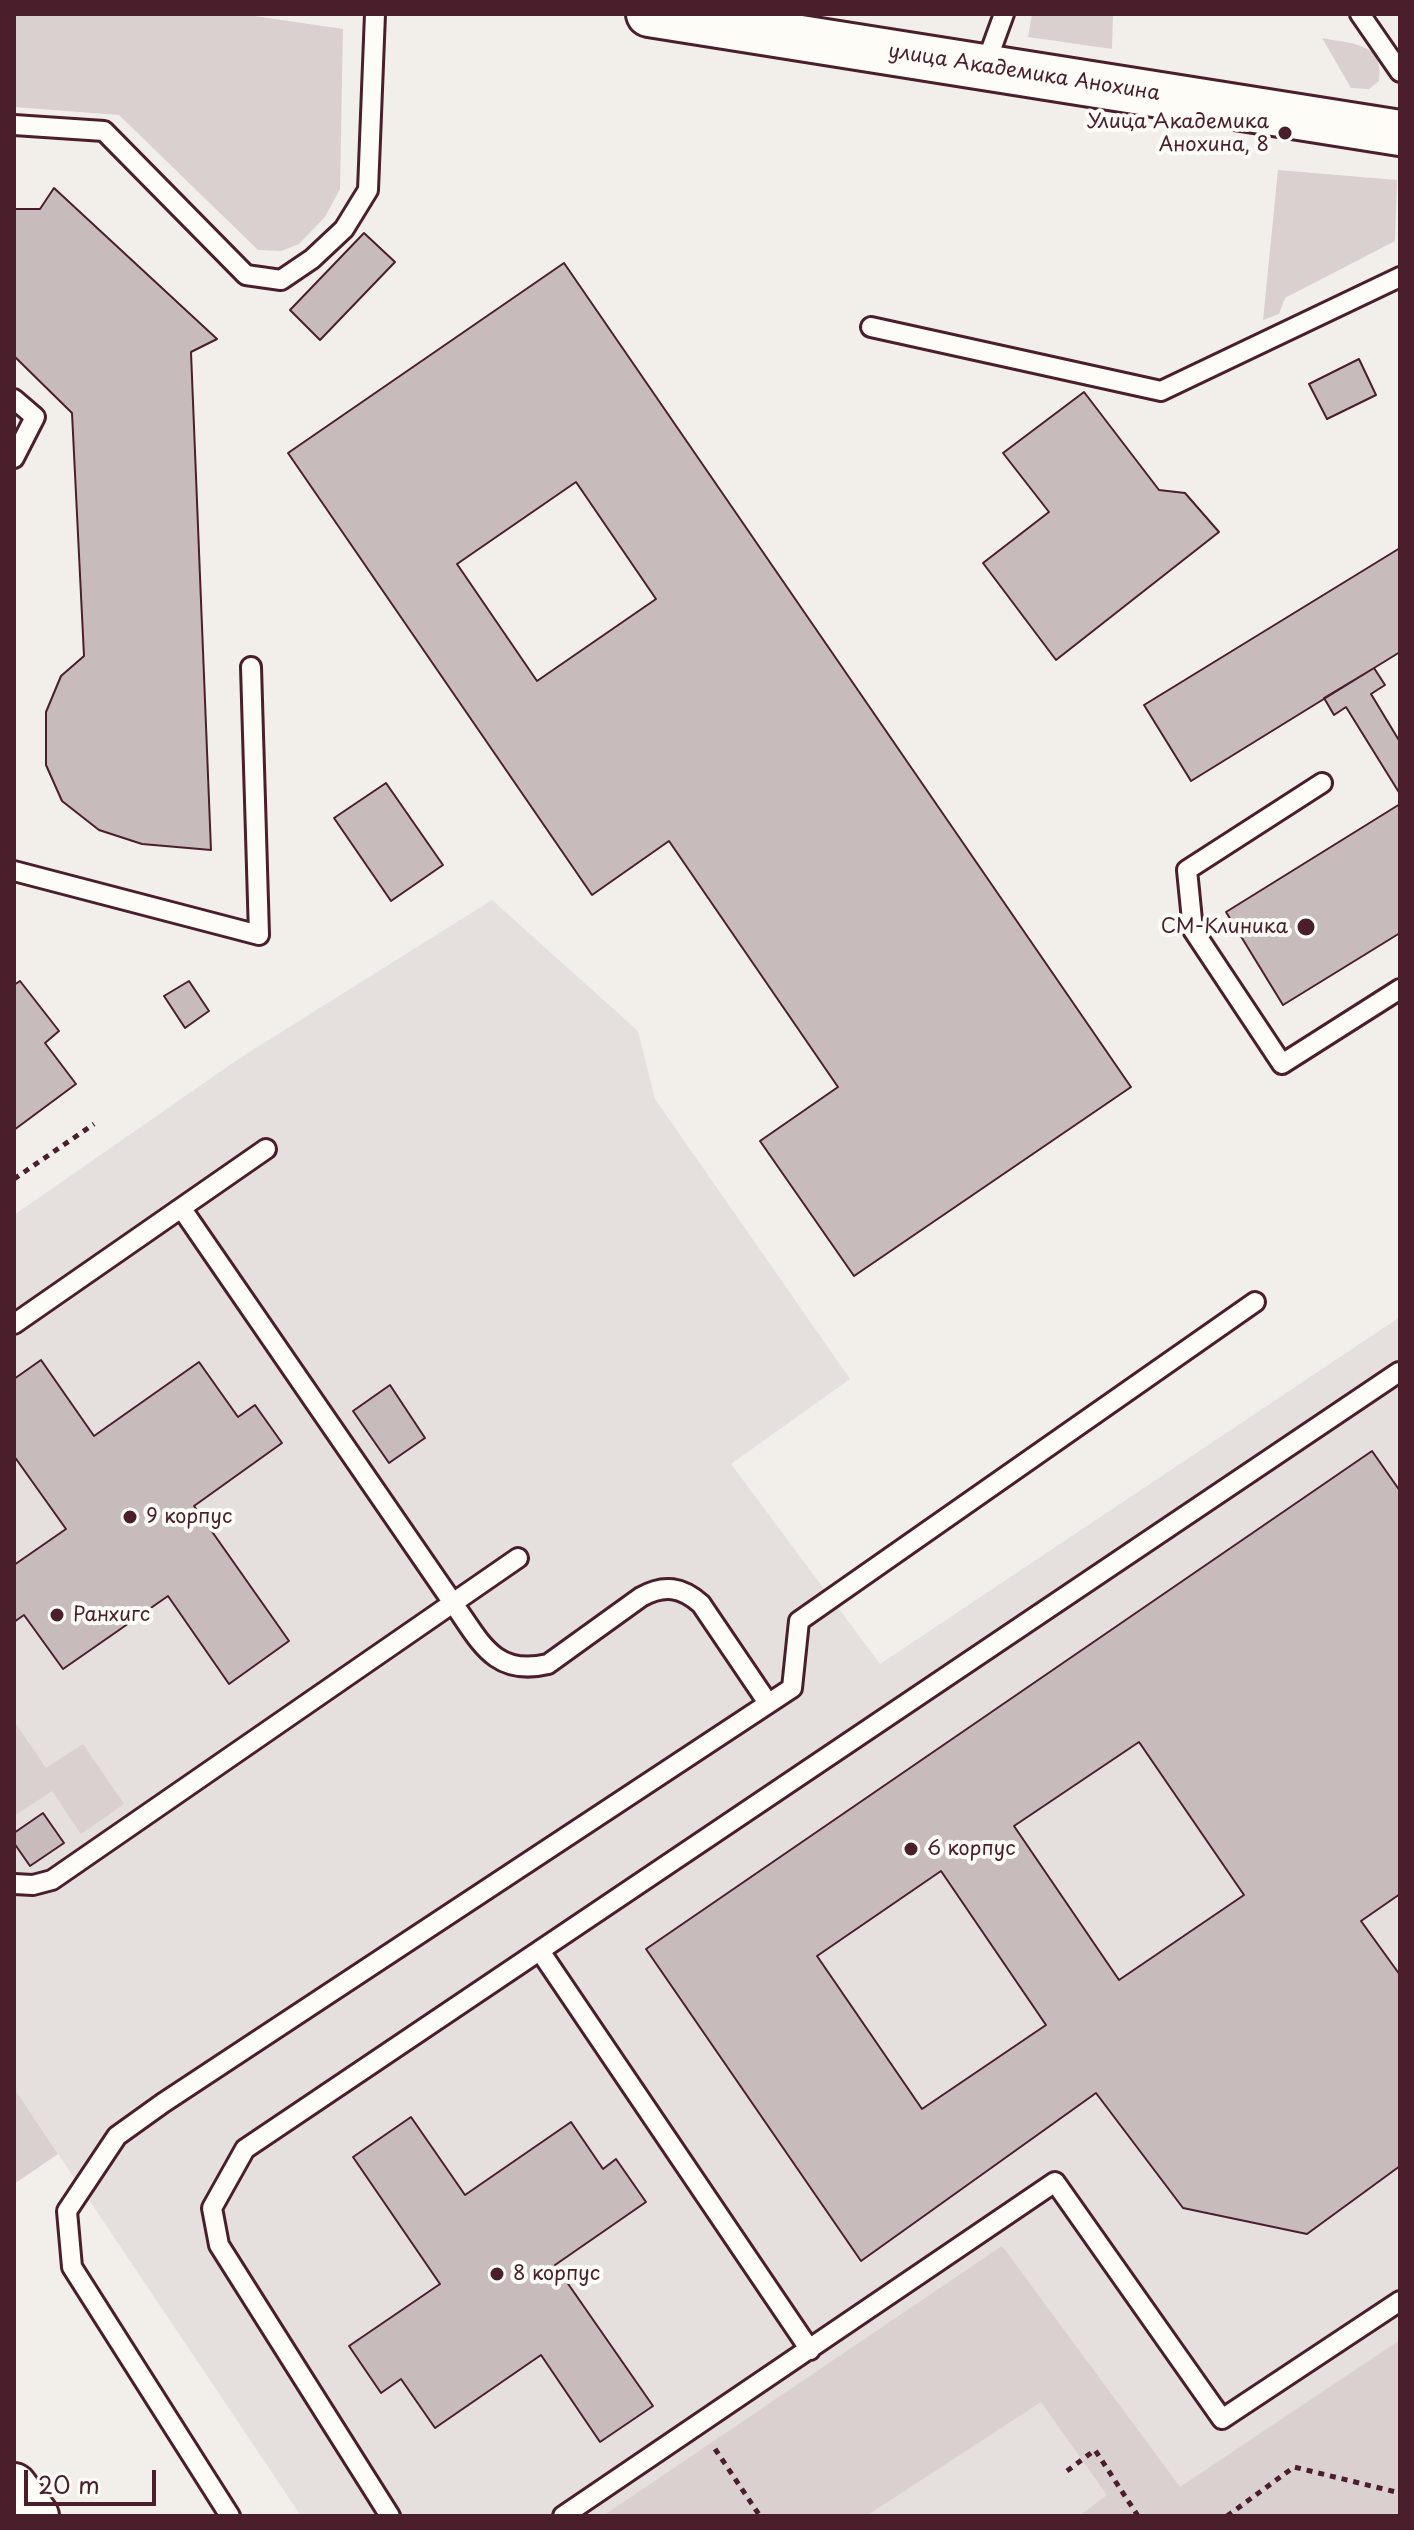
<!DOCTYPE html>
<meta charset="utf-8">
<style>
body{margin:0}
#map{position:relative;width:1414px;height:2530px;overflow:hidden;background:#f2efeb;font-family:"Playpen Sans",sans-serif}
canvas{display:block}
.frame{position:absolute;inset:0;border:16px solid #4a1f2b;pointer-events:none}
.scale{position:absolute;left:24px;top:2470px;width:132px;height:36px;box-sizing:border-box;border:4px solid #4a1f2b;border-top:0;padding-left:10px;font-size:24px;line-height:28px;white-space:nowrap;color:#4a1f2b;-webkit-text-stroke:6px #fdfcf7;paint-order:stroke}
</style>
<div id="map">
<canvas width="1414" height="2530"></canvas>
<div class="frame"></div>
<div class="scale">20 m</div>
</div>
<script>
const ctx = document.querySelector('canvas').getContext('2d');
ctx.lineJoin = 'round';
function fillPath(path, color) { ctx.fillStyle = color; ctx.fill(path, 'evenodd'); }
function trace(path, color, width, dash) { ctx.strokeStyle = color; ctx.lineWidth = width; ctx.lineCap = dash ? 'butt' : 'round'; ctx.setLineDash(dash || []); ctx.stroke(path); }
function drawText(font, color, halo, rows, align = 'center') {
  ctx.font = font + ' "Playpen Sans",sans-serif'; ctx.lineWidth = 8; ctx.setLineDash([]); ctx.textBaseline = 'middle'; ctx.strokeStyle = halo; ctx.fillStyle = color; for (const [text, x, y, turn = 0] of rows) {
    ctx.save(); ctx.translate(x, y); ctx.rotate((+turn || 0) * Math.PI / 180); ctx.textAlign = isNaN(turn) ? turn : align; if (halo) ctx.strokeText(text, 0, 0); ctx.fillText(text, 0, 0); ctx.restore();
  }
}
fillPath(new Path2D(`
 M492 900 638 1031 655 1099 850 1379 731 1464 880 1664 1400 1317V2516H301L14 2088V1215L240 1058Z`), '#e5dfdd');
fillPath(new Path2D(`
 M14 14H241L343 29 340 189 325 217 299 244 281 251 258 250 119 115 14 107Z
 M1032 14H1113L1112 49 1028 37Z
 M1322 38C1351 44 1385 42 1379 81L1369 89 1351 88Z
 M1278 170 1397 180 1395 241 1285 298 1279 314 1263 320Z
 M14 1721 46 1768 83 1744 124 1804 81 1834 52 1791 14 1816Z
 M14 2088 58 2154 14 2184Z
 M1002 2246 1180 2487 1400 2340V2516H1079L1107 2495 1041 2402 866 2516H603Z`), '#d9d0cf');
const building = new Path2D(`
 M54 188 217 339 191 352 211 850 142 844 99 830 62 801 46 765V712L61 676 84 656 72 413 14 356V209H40Z
 M364 233 395 262 320 340 290 310Z
 M564 263 1131 1087 854 1276 760 1141 838 1087 669 841 592 895 288 453ZM576 482 656 599 537 681 457 564Z
 M1359 359 1376 395 1327 419 1309 384Z
 M1084 392 1159 490 1185 493 1219 532 1056 660 983 563 1049 512 1003 453Z
 M1400 548V652L1191 781 1144 705Z
 M1374 668 1385 685 1371 694 1400 742V794L1346 707 1334 715 1324 698Z
 M386 783 443 865 391 901 334 818Z
 M1400 804V933L1283 1005 1226 912Z
 M20 981 59 1031 45 1043 76 1084 14 1130V985Z
 M189 981 209 1011 185 1028 164 996Z
 M41 1360 94 1436 199 1362 238 1417 255 1405 282 1443 194 1506 289 1641 229 1684 168 1596 63 1669 24 1615 14 1622V1565L66 1529 14 1456V1379Z
 M390 1385 425 1438 389 1463 353 1411Z
 M1372 1451 1400 1491V1894L1361 1921 1400 1975V2166L1307 2234 1183 2208 1096 2093 861 2261 646 1949ZM1139 1742 1244 1895 1119 1980 1014 1826ZM941 1871 1046 2025 922 2109 817 1956Z
 M43 1813 64 1843 30 1866 14 1843V1833Z
 M411 2117 465 2195 571 2122 603 2169 616 2159 646 2202 555 2265 653 2406 600 2442 541 2355 435 2428 401 2379 381 2393 349 2346 440 2284 353 2157Z`);
fillPath(building, '#c8bbbb');
trace(building, '#4a1f2b', 2);
const lane = new Path2D(`
 M1360 14 1400 72
 M985 66 1004 14
 M14 125 104 131 246 275 281 280 312 259 344 229 368 190 375 14
 M871 327 1161 391 1400 277
 M14 399 35 417 14 458
 M1322 783 1187 870 1193 930 1282 1064 1400 989
 M14 871 259 935 251 667
 M182 1209 453 1603C480 1641 494 1677 548 1664L641 1597C664 1584 682 1587 701 1604L768 1703
 M14 1324 266 1149
 M14 1884 33 1885 52 1880 518 1558
 M540 1951 810 2350
 M230 2516 72 2267 67 2211 117 2136 163 2103 792 1688 799 1621 1255 1302
 M390 2516 219 2245 212 2208 245 2149 1399 1372 1400 1373
 M563 2516 1055 2182 1222 2419 1400 2301`);
const secondary = new Path2D(`
 M649 14 1400 133
 M14 2486 36 2516`);
trace(lane, '#4a1f2b', 24);
trace(secondary, '#4a1f2b', 50);
trace(new Path2D(`
 M14 1179 94 1124
 M715 2449 760 2516
 M1067 2471 1095 2450 1138 2516
 M1227 2516 1294 2467 1400 2493`), '#4a1f2b', 5, [6, 6]);
trace(lane, '#fdfcf7', 18);
trace(secondary, '#fdfcf7', 44);
for (const [x, y, r, color] of [
 [1285,133,8,"#4a1f2b"],
 [1306,927,10,"#4a1f2b"],
 [130,1517,8,"#4a1f2b"],
 [57,1615,8,"#4a1f2b"],
 [911,1849,8,"#4a1f2b"],
 [497,2274,8,"#4a1f2b"]
]) { const dot = new Path2D(); dot.arc(x, y, r, 0, 2 * Math.PI); ctx.fillStyle = color; ctx.fill(dot); trace(dot, '#fdfcf7', 3); }
drawText('20px', '#4a1f2b', '#fdfcf7', [
 ["улица Академика Анохина",1024,73,9]
]);
drawText('20px', '#4a1f2b', '#fdfcf7', [
 ["Улица Академика",1269,122,"right"],
 ["Анохина, 8",1269,145,"right"],
 ["СМ-Клиника",1288,927,"right"],
 ["9 корпус",146,1517],
 ["Ранхигс",73,1615],
 ["6 корпус",927,1849],
 ["8 корпус",513,2274]
], 'left');
</script>
